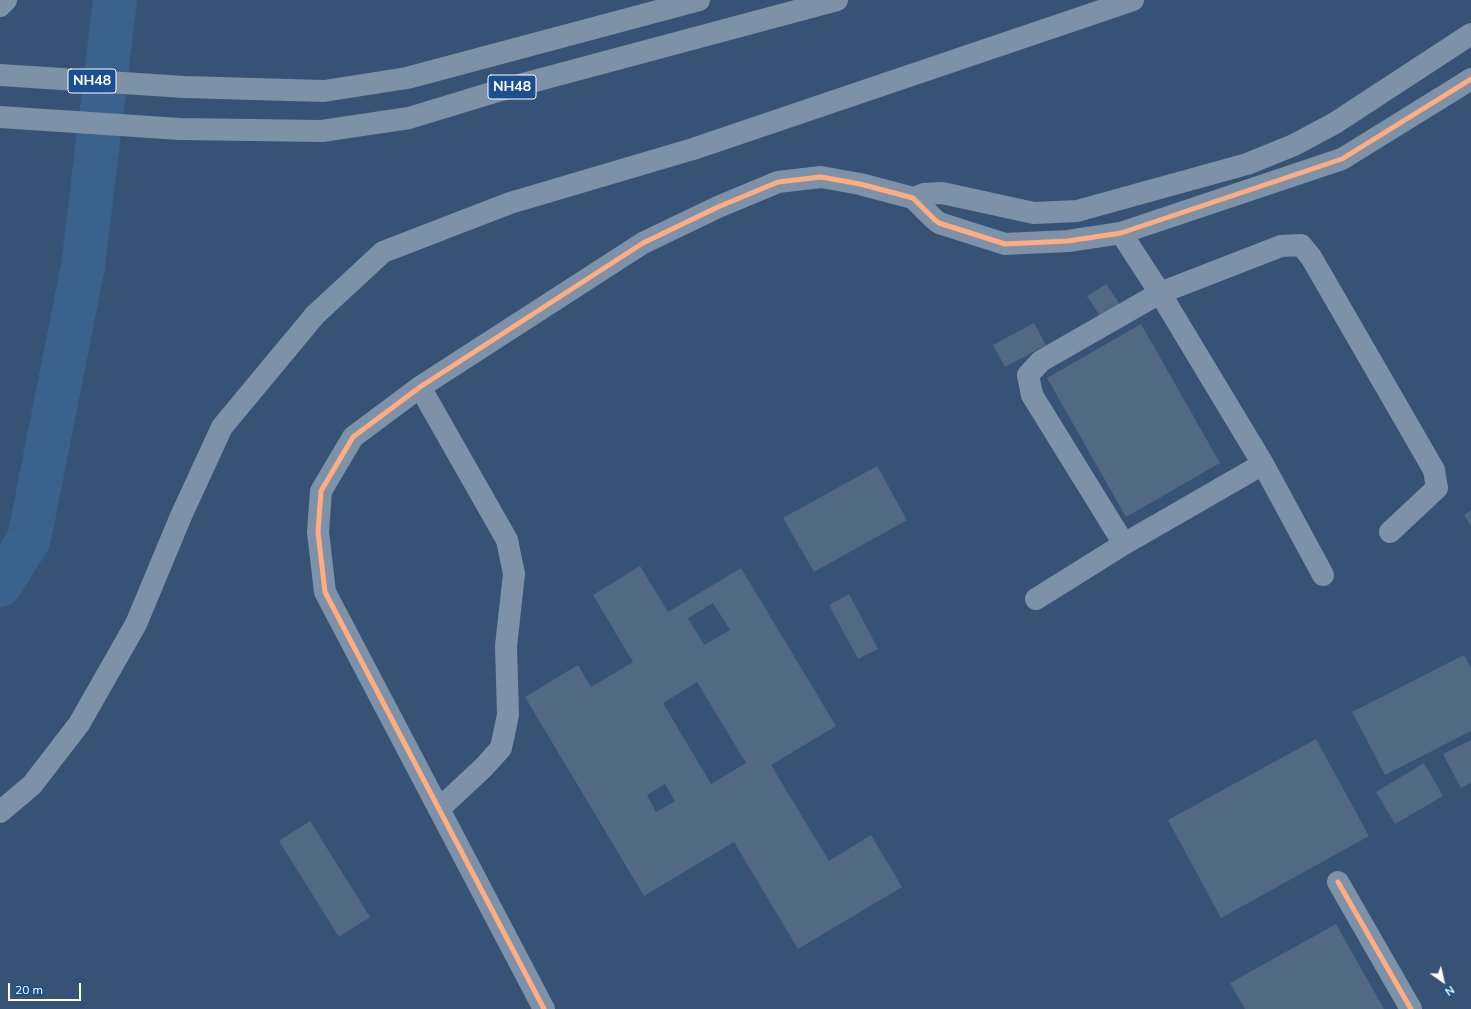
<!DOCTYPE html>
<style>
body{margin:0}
#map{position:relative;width:1471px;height:1009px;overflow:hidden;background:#365274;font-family:Mulish,sans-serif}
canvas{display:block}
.north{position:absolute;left:1423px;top:961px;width:40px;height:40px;-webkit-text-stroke:3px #1b4f8f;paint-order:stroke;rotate:146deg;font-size:11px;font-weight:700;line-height:16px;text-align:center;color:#fff}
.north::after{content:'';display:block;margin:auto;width:14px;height:18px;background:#fff;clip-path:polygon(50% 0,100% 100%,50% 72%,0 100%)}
.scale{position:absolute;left:8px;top:983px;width:73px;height:18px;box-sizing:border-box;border:2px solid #fff;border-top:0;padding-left:5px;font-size:12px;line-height:14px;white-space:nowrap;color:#fff;-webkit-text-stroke:3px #1b4f8f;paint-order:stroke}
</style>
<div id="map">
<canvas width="1471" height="1009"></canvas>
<div class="north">N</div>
<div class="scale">20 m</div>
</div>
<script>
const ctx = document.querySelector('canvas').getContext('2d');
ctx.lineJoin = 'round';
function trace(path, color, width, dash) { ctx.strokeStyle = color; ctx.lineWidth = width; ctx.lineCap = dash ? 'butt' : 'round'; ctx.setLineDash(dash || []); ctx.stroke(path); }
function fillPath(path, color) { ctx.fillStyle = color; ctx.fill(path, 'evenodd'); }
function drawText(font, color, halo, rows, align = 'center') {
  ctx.font = font + ' Mulish,sans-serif'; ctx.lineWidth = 3.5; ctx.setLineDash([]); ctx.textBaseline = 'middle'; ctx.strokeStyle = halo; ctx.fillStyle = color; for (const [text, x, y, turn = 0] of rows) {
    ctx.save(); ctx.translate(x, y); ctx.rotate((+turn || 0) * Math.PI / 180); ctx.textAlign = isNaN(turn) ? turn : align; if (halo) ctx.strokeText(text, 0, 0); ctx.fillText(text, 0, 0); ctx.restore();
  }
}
trace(new Path2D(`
 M0 585 29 539 83 266 115 0`), '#3b618d', 44);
fillPath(new Path2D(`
 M1106 284 1121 306 1102 319 1087 296Z
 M1034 323 1046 345 1005 367 993 345Z
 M1141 324 1220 463 1126 517 1047 378Z
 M877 466 907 520 814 572 783 518Z
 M1471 510V526L1464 515Z
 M640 566 668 612 741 568 836 726 771 765 829 861 871 835 902 887 798 949 734 842 644 896 525 697 578 665 591 687 633 662 593 595ZM713 603 730 630 704 645 688 618ZM697 682 746 763 711 784 663 703ZM665 784 675 801 656 812 647 795Z
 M849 594 878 649 858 659 829 605Z
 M1464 655 1471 668V731L1385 775 1352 712Z
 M1316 739 1369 836 1221 918 1168 820Z
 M1471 740V783L1461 788 1443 754Z
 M1424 763 1443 796 1395 824 1376 792Z
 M310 821 370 917 339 937 279 841Z
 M1336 924 1384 1009H1245L1230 983Z`), '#526984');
trace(new Path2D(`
 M0 6 6 0
 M913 198 924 194 942 193 1034 213 1077 211 1247 164 1294 145 1335 123 1471 34
 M1121 233 1160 293 1263 464 1323 575
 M420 387 507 540 514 574 506 646 508 715 501 748 484 767 439 809
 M1124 544 1032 395 1028 375 1041 361 1160 293 1281 246 1301 245 1311 257 1434 470 1437 488 1390 532
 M1036 599 1124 544 1263 464
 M0 812 32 785 79 724 136 624 181 516 222 427 315 315 383 252 510 203 693 149 1133 0
 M1338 882 1411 1009
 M544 1009 325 592 318 532 321 491 353 437 420 387 643 243 718 207 778 182 821 177 860 184 913 198 934 219 939 223 1005 244 1068 241 1121 233 1342 159 1471 79`), '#7d92a8', 22);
trace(new Path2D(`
 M0 75 184 87 324 91 407 78 699 0
 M0 117 180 129 322 131 409 118 501 90 837 0`), '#7e92a7', 22);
trace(new Path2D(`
 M1338 882 1411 1009
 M544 1009 325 592 318 532 321 491 353 437 420 387 643 243 718 207 778 182 821 177 860 184 913 198 934 219 939 223 1005 244 1068 241 1121 233 1342 159 1471 79`), '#ffac80', 5);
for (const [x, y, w] of [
 [92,81,48],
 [512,87,48]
]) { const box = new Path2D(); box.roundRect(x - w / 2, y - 12, w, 24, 3); ctx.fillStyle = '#1b4f8f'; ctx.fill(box); trace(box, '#fff', 1); }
drawText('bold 14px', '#fff', null, [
 ["NH48",92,81],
 ["NH48",512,87]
]);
</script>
